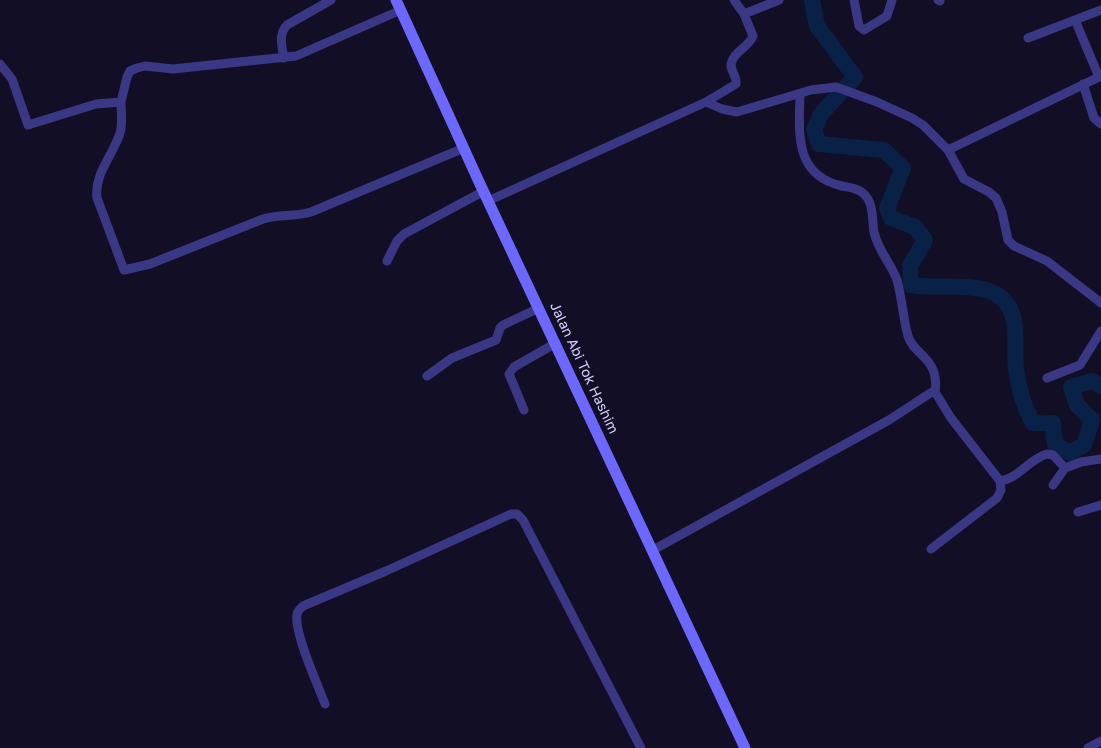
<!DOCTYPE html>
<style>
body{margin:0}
canvas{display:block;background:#120e25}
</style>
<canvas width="1101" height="748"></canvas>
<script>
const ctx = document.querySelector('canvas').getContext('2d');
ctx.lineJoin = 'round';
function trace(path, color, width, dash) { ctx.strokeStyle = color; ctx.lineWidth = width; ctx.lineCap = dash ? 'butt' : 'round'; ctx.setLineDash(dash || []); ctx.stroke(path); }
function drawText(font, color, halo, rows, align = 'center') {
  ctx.font = font + ' "Golos Text",sans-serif'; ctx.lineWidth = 4; ctx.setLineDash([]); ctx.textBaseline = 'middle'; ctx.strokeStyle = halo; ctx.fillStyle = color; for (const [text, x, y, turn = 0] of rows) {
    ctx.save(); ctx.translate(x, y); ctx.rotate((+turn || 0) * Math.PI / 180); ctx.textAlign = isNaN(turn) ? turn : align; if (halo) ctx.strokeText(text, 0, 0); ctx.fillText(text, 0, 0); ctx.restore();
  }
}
trace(new Path2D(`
 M812 0 817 26 855 77 821 114 814 130 819 144 884 150 903 168 887 208 891 218 915 227 925 240 910 266 911 285C935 289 970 283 992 292 1024 307 1013 342 1016 368 1018 386 1024 407 1033 423H1053L1055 444 1070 453 1084 445 1092 420 1077 405 1071 387 1092 381 1101 386`), '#0a2147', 16);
trace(new Path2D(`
 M854 0 859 26 864 30 887 16 892 0
 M938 0 940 1
 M744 14 779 0
 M1075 20 1099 77
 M1028 38 1101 10
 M284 58C282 46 278 35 287 25L331 0
 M0 64 12 79 28 125 96 104 121 102 127 77 130 71 137 68 145 66 173 69 296 56 401 10
 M1083 84 1094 118 1101 124
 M800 94C799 134 794 175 842 186 853 188 862 189 868 199 874 209 872 222 874 232 878 251 891 263 897 280 902 298 903 318 908 336 914 356 940 358 935 392
 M121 102C121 112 123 123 120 133 113 156 94 173 97 198L124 270 150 264 263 219C279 214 295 217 311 212L464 148
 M706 102 736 84C738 76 728 70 732 61 736 50 749 47 753 36L744 14 734 0
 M948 150 1101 76
 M488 201 706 102 722 109 737 112 811 90 836 87 877 102 912 118 923 125 948 150 964 179 989 192 996 198 1002 212 1008 240 1014 246 1047 261 1101 303
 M387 261 397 241 404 234 484 191
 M427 376 452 358 496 340 500 328 503 325 539 308
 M1047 378 1080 365 1101 331
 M524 410 509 374 514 367 556 343
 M1053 485 1065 468
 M1078 512 1101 505
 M931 549 997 498 1001 490 1000 481
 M653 550 889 420 932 392H935L951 418 1000 481C1018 479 1029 459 1047 454L1053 455 1065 468 1081 462 1101 459
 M325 704C318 685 294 633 297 615 297 611 300 609 303 606L386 571 511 514H517L523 520 641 748
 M1088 748 1101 741`), '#3a3785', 9);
trace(new Path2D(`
 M396 0 480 184 745 748`), '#6c68ff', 11);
drawText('14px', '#d7d1ff', '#120e25', [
 ["Jalan Abi Tok Hashim",584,368,65]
]);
</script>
